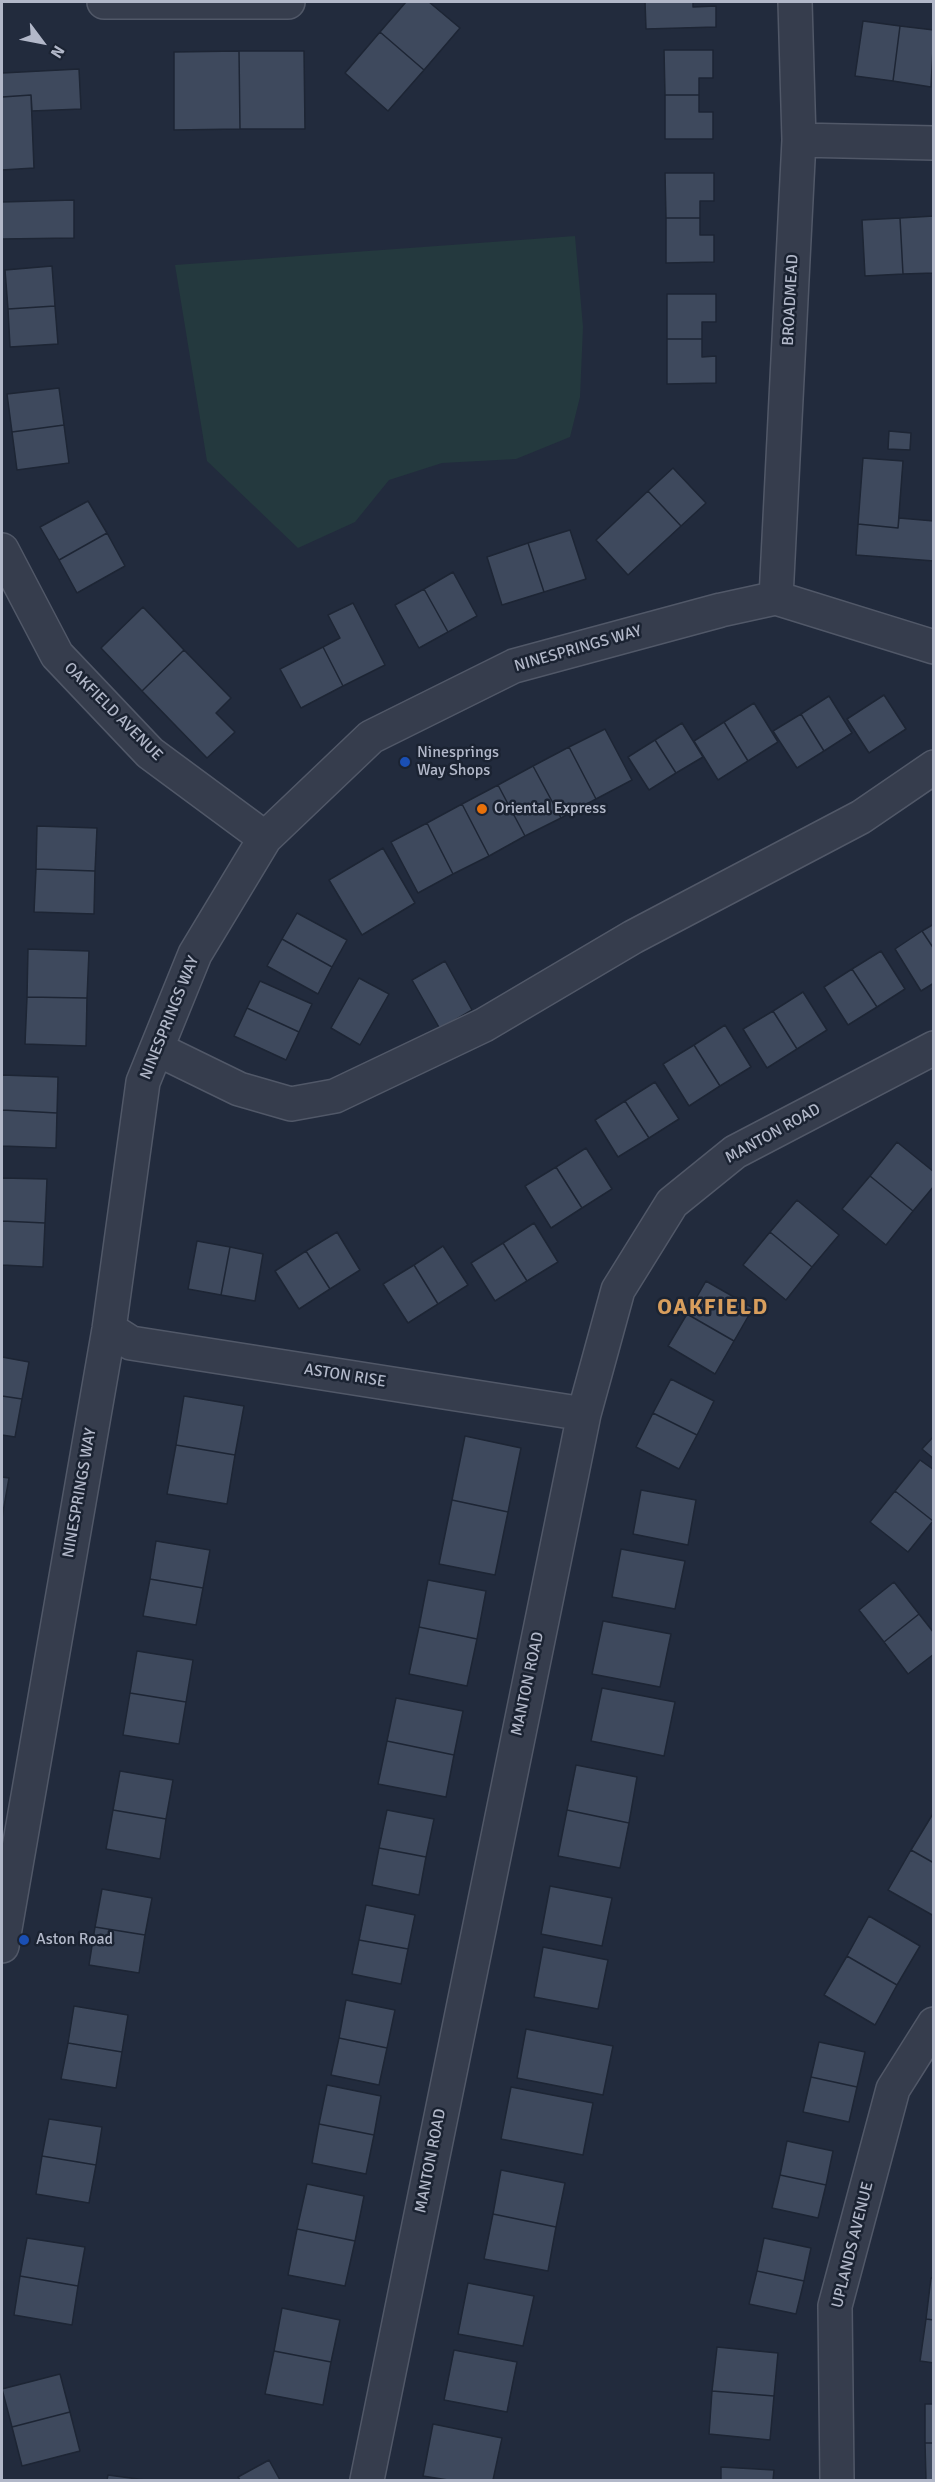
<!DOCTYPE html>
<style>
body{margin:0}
#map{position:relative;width:935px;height:2482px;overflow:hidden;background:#222b3d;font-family:Signika,sans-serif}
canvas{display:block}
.frame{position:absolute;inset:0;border:3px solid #b2b8c9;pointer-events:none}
.north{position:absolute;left:12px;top:12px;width:60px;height:60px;-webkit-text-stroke:4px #1b2332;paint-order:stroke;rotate:122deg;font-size:16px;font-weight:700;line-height:24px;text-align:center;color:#b2b8c9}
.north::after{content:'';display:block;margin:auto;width:21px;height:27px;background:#b2b8c9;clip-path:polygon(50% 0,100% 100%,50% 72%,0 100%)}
</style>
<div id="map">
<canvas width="935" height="2482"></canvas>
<div class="frame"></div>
<div class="north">N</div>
</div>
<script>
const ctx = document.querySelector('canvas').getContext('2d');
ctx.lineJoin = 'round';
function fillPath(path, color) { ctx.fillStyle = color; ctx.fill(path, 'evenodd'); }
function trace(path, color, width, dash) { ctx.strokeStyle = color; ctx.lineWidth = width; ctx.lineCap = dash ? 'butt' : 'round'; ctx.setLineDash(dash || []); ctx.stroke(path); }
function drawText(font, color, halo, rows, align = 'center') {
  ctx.font = font + ' Signika,sans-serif'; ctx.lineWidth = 5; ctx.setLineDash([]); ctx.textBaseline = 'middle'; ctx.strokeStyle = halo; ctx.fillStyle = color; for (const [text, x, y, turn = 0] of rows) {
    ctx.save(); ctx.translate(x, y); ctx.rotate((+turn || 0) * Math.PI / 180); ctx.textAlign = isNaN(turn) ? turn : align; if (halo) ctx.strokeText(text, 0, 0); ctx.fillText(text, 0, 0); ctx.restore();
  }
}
fillPath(new Path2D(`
 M575 236 583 327 580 397 570 437 516 459 442 463 389 480 355 522 298 548 207 461 175 265Z`), '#24393e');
const building = new Path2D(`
 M406 2H429L460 28 424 70 380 32Z
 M645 2H693V7L716 6V27L646 29Z
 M863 21 900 26 893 81 855 76Z
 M900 26 934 30 931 87 893 81Z
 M380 32 424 70 388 111 345 73Z
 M664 50H713V78H699V95H665Z
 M239 51 240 129 174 130V52Z
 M239 51H304L305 129H240Z
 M79 69 81 109 32 111 31 95 2 97V73Z
 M31 95 34 168 2 170V97Z
 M665 95H699V112H713V139H665Z
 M665 173H714V201H700V218H666Z
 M74 200V238L2 239V202Z
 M934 216V273L903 274 900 218Z
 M666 218H700V235H714V262L666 263Z
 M900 218 903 274 865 276 862 220Z
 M52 266 55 306 8 309 5 270Z
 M667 294H716V322H702V339H667Z
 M55 306 58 344 10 347 8 309Z
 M667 339H702V357L716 356V383L667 384Z
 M59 388 64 425 12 432 7 394Z
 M64 425 69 463 17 470 12 432Z
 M889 431 911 433 910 450 888 449Z
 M863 458 903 461 898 528 858 524Z
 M673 468 706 503 681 526 648 491Z
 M648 491 681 526 628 575 596 540Z
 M88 501 107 533 59 560 40 527Z
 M899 518 934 521V561L856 555 858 524 898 528Z
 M570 530 586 579 544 592 528 543Z
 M107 533 125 566 77 593 59 560Z
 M528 543 544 592 502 605 487 557Z
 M453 572 477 616 448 632 424 589Z
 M424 589 448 632 419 648 395 605Z
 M353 603 385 665 343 686 323 647 340 638 328 615Z
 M143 607 184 650 142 691 101 648Z
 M323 647 343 686 301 708 280 669Z
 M184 650 231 698 216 713 235 732 207 758 142 691Z
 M884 695 906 729 869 753 847 719Z
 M829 696 852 733 824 751 801 714Z
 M754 703 778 742 748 761 724 722Z
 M801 714 824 751 797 768 773 731Z
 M724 722 748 761 718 780 694 741Z
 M682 723 703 757 676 773 655 740Z
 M605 729 632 780 596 799 569 747Z
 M655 740 676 773 649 790 628 757Z
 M569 747 596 799 561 818 533 766Z
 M533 766 561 818 525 836 498 785Z
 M498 785 525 836 489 856 462 804Z
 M462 804 489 856 453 874 427 823Z
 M427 823 453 874 418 893 391 842Z
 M37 826 97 828 95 871 36 869Z
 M383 848 415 903 362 935 329 880Z
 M36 869 95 871 94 914 34 912Z
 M297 913 347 940 332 967 282 939Z
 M934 924V949L922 931Z
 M922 931 934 949V983L921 991 895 949Z
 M282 939 332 967 318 994 267 966Z
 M28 949 89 951 87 998 27 997Z
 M881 951 905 989 877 1007 852 969Z
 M445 961 472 1010 440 1029 412 980Z
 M852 969 877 1007 848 1025 824 987Z
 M359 978 389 994 360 1045 331 1028Z
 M260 981 312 1004 299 1032 247 1008Z
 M803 992 827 1030 797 1049 773 1011Z
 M27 997 87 998 86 1046 25 1044Z
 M247 1008 299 1032 286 1060 234 1036Z
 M773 1011 797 1049 767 1068 743 1029Z
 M725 1025 751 1067 720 1086 694 1045Z
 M694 1045 720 1086 689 1106 663 1064Z
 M2 1075 58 1077 57 1113 2 1110Z
 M655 1082 679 1119 649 1138 625 1101Z
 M625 1101 649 1138 618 1157 595 1120Z
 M2 1110 57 1113 56 1148 2 1146Z
 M897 1142 934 1172V1186L913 1211 870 1176Z
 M586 1148 612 1189 582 1208 556 1167Z
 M556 1167 582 1208 551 1228 525 1186Z
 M870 1176 913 1211 886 1245 842 1209Z
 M2 1178 47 1179 45 1223 2 1221Z
 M797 1200 839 1235 812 1267 770 1232Z
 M2 1221 45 1223 43 1267 2 1265Z
 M534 1223 558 1262 527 1281 503 1243Z
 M337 1232 360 1270 330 1289 306 1251Z
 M770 1232 812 1267 786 1300 743 1265Z
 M197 1241 230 1247 221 1295 188 1289Z
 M503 1243 527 1281 495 1301 471 1263Z
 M443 1246 468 1285 438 1304 414 1265Z
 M230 1247 263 1254 255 1301 221 1295Z
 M306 1251 330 1289 299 1309 275 1271Z
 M414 1265 438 1304 408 1323 383 1284Z
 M706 1281 753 1308 734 1341 687 1314Z
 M687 1314 734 1341 715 1374 668 1346Z
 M2 1357 29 1362 22 1399 2 1396Z
 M671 1379 714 1401 697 1435 653 1413Z
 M2 1396 22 1399 15 1437 2 1435Z
 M184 1396 244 1406 235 1455 176 1445Z
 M653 1413 697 1435 679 1469 636 1447Z
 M465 1436 521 1448 508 1512 452 1500Z
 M934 1436V1459L922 1449Z
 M176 1445 235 1455 227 1504 167 1494Z
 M920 1460 934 1470 933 1521 895 1491Z
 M2 1477 9 1478 2 1518Z
 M641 1490 696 1500 688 1545 633 1534Z
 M895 1491 933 1521 908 1552 870 1522Z
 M452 1500 508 1512 495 1575 439 1564Z
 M156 1541 210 1550 203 1588 150 1579Z
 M621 1549 685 1561 675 1609 612 1597Z
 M150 1579 203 1588 196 1625 143 1616Z
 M428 1580 486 1591 477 1639 419 1627Z
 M894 1582 919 1614 884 1642 859 1610Z
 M919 1614 934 1633V1654L908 1674 884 1642Z
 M603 1621 671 1634 660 1687 592 1674Z
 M419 1627 477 1639 467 1686 409 1674Z
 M137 1651 193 1660 186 1702 130 1693Z
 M602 1688 675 1702 664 1756 591 1741Z
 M130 1693 186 1702 179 1744 123 1735Z
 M396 1698 463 1711 454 1755 387 1741Z
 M387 1741 454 1755 446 1797 378 1784Z
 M576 1765 637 1777 629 1823 567 1810Z
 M120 1771 173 1780 166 1819 113 1810Z
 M113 1810 166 1819 160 1859 106 1849Z
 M387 1810 434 1819 426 1857 379 1848Z
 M567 1810 629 1823 620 1868 558 1856Z
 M934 1812V1863L911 1850Z
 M379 1848 426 1857 419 1895 372 1885Z
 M911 1850 934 1863V1916L888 1890Z
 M550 1886 612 1898 602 1946 541 1934Z
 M102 1889 152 1898 145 1935 95 1927Z
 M366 1905 415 1915 408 1949 359 1940Z
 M869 1916 920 1946 897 1985 847 1956Z
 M95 1927 145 1935 139 1973 89 1965Z
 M359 1940 408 1949 401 1984 352 1974Z
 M543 1947 608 1960 598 2009 534 1997Z
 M847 1956 897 1985 875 2025 824 1995Z
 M346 2000 395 2010 387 2048 339 2038Z
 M74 2006 128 2015 122 2052 68 2043Z
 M526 2029 613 2046 603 2095 517 2078Z
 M339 2038 387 2048 379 2085 331 2075Z
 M819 2042 865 2052 857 2087 811 2077Z
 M68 2043 122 2052 116 2088 61 2079Z
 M811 2077 857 2087 849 2122 803 2112Z
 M327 2085 381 2096 374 2135 319 2124Z
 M511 2087 593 2103 583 2155 501 2139Z
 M49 2119 102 2127 96 2165 42 2156Z
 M319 2124 374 2135 366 2174 312 2163Z
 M787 2141 833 2151 826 2185 780 2175Z
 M42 2156 96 2165 89 2203 36 2194Z
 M501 2170 565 2183 556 2227 493 2214Z
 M780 2175 826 2185 818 2218 772 2208Z
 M307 2184 364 2196 355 2241 297 2229Z
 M493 2214 556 2227 548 2271 484 2259Z
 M297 2229 355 2241 345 2286 288 2275Z
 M27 2238 85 2247 78 2286 20 2276Z
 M764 2238 811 2248 804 2281 757 2271Z
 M757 2271 804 2281 796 2314 749 2304Z
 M20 2276 78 2286 72 2325 14 2315Z
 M931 2278H934V2320L926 2319Z
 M468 2283 534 2296 523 2346 458 2334Z
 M282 2308 340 2320 331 2362 274 2351Z
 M926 2319 934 2320V2363L920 2361Z
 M717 2347 778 2353 774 2396 712 2391Z
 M454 2350 517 2362 507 2412 444 2400Z
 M274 2351 331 2362 323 2405 265 2394Z
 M60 2374 70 2412 12 2427 2 2389Z
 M712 2391 774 2396 770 2440 709 2434Z
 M925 2404H934V2443H925Z
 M70 2412 80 2451 22 2466 12 2427Z
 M433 2424 502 2438 493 2480H448L423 2476Z
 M925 2443H934V2480H926Z
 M269 2460 280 2480H240L238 2477Z
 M721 2467 774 2470 773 2480H721Z
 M108 2475 145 2480H107Z`);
fillPath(building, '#3e495d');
trace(building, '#1d2534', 1.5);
const minor = new Path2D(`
 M104 2H288
 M799 140 934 143
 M2 550 57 655 150 753 265 838
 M776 598 799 140 795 2
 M157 1049 239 1089 291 1104 335 1096 484 1025 633 937 861 817 934 767
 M109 1329 131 1343 584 1414
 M2 1946 109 1329 143 1082 195 954 265 838 371 737 514 666 721 610 776 598 934 647
 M367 2480 584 1414 618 1290 672 1203 735 1152 934 1048
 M837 2480 835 2306 893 2089 934 2024`);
trace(minor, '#515868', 36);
trace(minor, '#363d4d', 33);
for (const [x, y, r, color] of [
 [405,762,6,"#1a4fb4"],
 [482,809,6,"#e8710a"],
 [24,1940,6,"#1a4fb4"]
]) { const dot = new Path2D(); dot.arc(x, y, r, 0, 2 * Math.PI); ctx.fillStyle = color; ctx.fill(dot); trace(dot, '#1b2332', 2); }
drawText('16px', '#b2b8c9', '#1b2332', [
 ["BROADMEAD",791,300,-87],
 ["NINESPRINGS WAY",578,649,-16],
 ["OAKFIELD AVENUE",113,712,45],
 ["NINESPRINGS WAY",170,1018,-68],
 ["MANTON ROAD",773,1134,-29],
 ["ASTON RISE",345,1376,9],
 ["NINESPRINGS WAY",80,1493,-80],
 ["MANTON ROAD",528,1684,-78],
 ["MANTON ROAD",431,2161,-79],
 ["UPLANDS AVENUE",853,2245,-76]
]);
drawText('16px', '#b2b8c9', '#1b2332', [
 ["Ninesprings",417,753],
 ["Way Shops",417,771],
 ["Oriental Express",494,809],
 ["Aston Road",36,1940]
], 'left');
ctx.letterSpacing = '1.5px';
drawText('bold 22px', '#d89e5d', '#1b2332', [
 ["OAKFIELD",713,1308]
]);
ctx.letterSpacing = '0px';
</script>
